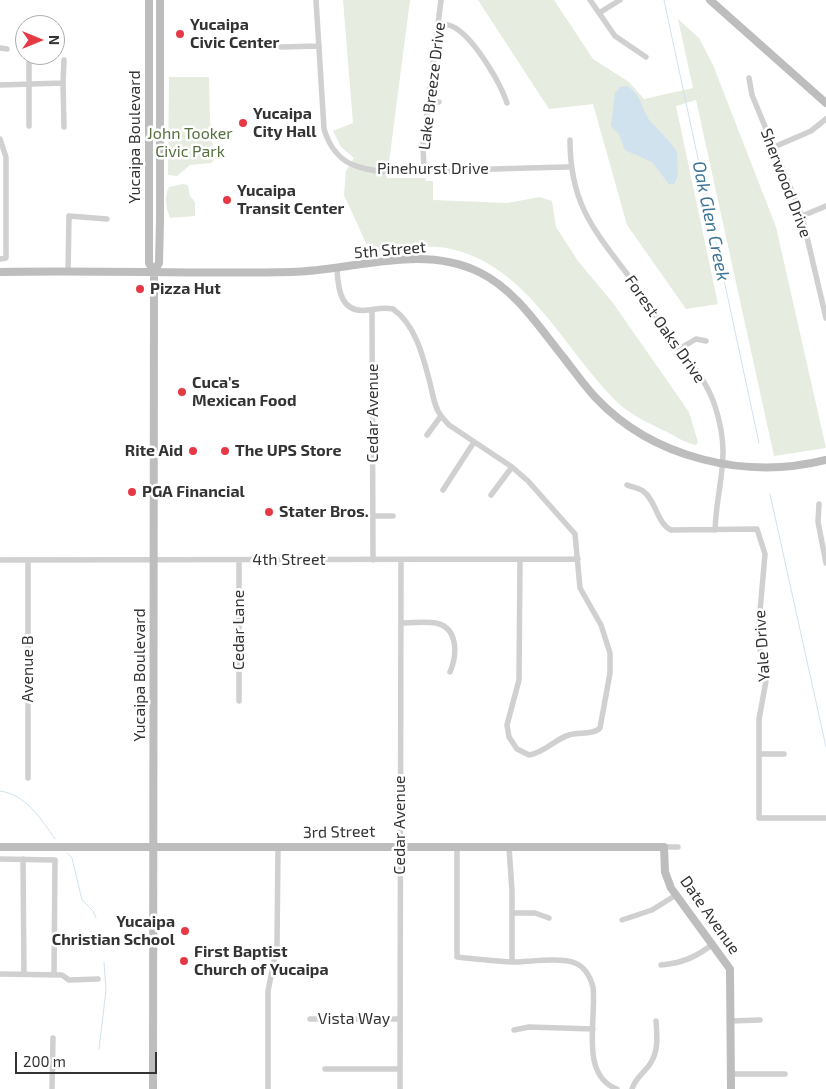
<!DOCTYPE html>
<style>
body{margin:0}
#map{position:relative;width:826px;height:1089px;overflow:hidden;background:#fff;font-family:"Exo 2",sans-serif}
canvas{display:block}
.north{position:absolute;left:15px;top:15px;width:50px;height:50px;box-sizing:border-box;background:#fff;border:1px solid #adadad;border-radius:50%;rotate:90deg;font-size:14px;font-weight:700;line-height:20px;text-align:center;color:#333}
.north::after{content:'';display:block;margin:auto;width:18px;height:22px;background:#e63946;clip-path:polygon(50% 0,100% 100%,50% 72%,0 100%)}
.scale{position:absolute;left:15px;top:1052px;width:142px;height:22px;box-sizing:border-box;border:2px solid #333;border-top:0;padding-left:6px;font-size:15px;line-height:18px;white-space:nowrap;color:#333;-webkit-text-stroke:4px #fff;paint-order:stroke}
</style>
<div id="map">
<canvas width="826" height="1089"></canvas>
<div class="north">N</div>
<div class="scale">200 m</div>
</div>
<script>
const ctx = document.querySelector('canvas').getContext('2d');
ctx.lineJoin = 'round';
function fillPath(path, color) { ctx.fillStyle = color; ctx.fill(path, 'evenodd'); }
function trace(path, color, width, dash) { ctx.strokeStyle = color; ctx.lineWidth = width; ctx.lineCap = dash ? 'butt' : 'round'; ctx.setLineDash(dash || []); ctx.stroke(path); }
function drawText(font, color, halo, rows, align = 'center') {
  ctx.font = font + ' "Exo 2",sans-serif'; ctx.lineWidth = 5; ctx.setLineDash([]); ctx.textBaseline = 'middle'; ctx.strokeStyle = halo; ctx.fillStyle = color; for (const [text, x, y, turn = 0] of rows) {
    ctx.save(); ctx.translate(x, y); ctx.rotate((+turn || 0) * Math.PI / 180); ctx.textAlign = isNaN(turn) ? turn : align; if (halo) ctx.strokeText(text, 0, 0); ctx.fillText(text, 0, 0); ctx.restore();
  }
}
fillPath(new Path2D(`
 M343 0H410L387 178H425L426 181H433V200L507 203 540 197 552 201 556 227 578 261 613 303 689 412 698 442 696 445C685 443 675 436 665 431 648 423 629 414 616 401 563 348 527 264 447 248 422 244 395 250 370 252L344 195 346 171 354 158 341 147 333 131 353 123Z
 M478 0H554L593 59 629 82 644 99 693 88 678 19 699 38 713 65 776 227 826 448 774 456 696 100 676 106 718 304 686 309 627 225 593 104 549 109Z
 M169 77H209L210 120 214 160 211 163 190 165 177 176 168 175Z
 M183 184 188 185 190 196 195 202V216L170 218C166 207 164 197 169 187Z`), '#e6ecdf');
fillPath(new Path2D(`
 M627 86C643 95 642 113 651 122 660 132 670 141 677 152L678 175 674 184H669L652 162 625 150 619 134 611 126 615 93 620 87Z`), '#cfe2ee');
trace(new Path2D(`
 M664 0 759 443
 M770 494 826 747
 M0 791C27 795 41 819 55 839
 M67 853 72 858 82 900 93 911 96 918
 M99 1049 106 990 104 962`), '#cfe2ee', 1);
trace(new Path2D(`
 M316 0 324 129C329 146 340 162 359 167 385 175 416 172 443 171 485 169 528 168 570 167
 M590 0 615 36 646 57
 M599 13 620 0
 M439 23C445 24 452 25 457 29 476 42 500 82 507 103
 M281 47 319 46
 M0 48 7 49
 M29 60V126
 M749 78 752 95 802 216 826 318
 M63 83 64 127
 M0 85 63 83 64 60
 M429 101 439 102
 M0 139 6 157V258L0 259
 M570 140C570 202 592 228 628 275 642 294 654 315 668 334 686 359 705 376 715 406 732 458 717 481 715 530
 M774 147 811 131 826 119
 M424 171 423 145 441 0
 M802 216 826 206
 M337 269C338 290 341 314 368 310 377 309 384 307 393 309 417 326 424 360 431 387 433 397 435 408 441 416L427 435
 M68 272 69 216 107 219
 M372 310 373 560
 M679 349 696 339 706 341
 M441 416 449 425 512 467 528 481 575 534 580 588 601 625 610 653V673L600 728C594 735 579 732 569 735 555 739 544 753 529 755L517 749 509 737 507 725 519 680 520 561
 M627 485C632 487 639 488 643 491 656 500 657 524 671 530L757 529 765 554 759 623V644L766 681 759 719V818H826
 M443 490 474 442
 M491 495 512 467
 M819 504 818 522 826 563
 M372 516H393
 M0 560 578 559
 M239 560V701
 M28 561V778
 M401 623C412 623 425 621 436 623 459 628 457 656 450 672
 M759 754H784
 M457 847V957C475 959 494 961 512 962 528 962 560 957 575 963 585 967 590 976 593 987 597 1018 579 1075 617 1089
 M509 847 512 891V962
 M664 847H678
 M0 859 55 860 54 975
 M23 859 24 974
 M512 913H535L549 918
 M622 920 652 910 676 895
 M661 965C683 963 696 957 713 944
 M0 974 62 975 69 980 98 979
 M310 1019H399
 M731 1021 760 1020
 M514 1030 529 1027 593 1029
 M325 1069H400
 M730 1074H785
 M52 1089 53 1038
 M268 1089V991L277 946 278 847
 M400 1089 401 560
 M632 1089C635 1078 644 1073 650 1064 659 1051 657 1035 656 1021`), '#d0d0d0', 5.5);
trace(new Path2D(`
 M149 0V263L154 272
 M710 0 826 103
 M0 272C97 270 194 274 291 272 352 271 421 243 479 272 516 290 539 327 564 358 574 371 584 385 595 397 653 459 746 480 826 460
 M0 847H664L665 872 671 888 730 969 731 1089
 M153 1089 154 272 159 263 160 220V0`), '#bdbdbd', 8);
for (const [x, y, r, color] of [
 [180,34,5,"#e63946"],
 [243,123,5,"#e63946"],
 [227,200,5,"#e63946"],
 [140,289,5,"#e63946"],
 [182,392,5,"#e63946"],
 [193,451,5,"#e63946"],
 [225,451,5,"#e63946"],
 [132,492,5,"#e63946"],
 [269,512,5,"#e63946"],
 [185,931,5,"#e63946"],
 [184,961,5,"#e63946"]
]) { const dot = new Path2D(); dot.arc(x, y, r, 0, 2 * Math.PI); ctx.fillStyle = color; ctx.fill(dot); trace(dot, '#fff', 2); }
drawText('bold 16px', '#333', '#fff', [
 ["Yucaipa",190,25],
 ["Civic Center",190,43],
 ["Yucaipa",253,114],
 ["City Hall",253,132],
 ["Yucaipa",237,191],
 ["Transit Center",237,209],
 ["Pizza Hut",150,289],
 ["Cuca's",192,383],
 ["Mexican Food",192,401],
 ["Rite Aid",183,451,"right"],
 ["The UPS Store",235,451],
 ["PGA Financial",142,492],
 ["Stater Bros.",279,512],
 ["Yucaipa",175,922,"right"],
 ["Christian School",175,940,"right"],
 ["First Baptist",194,952],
 ["Church of Yucaipa",194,970]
], 'left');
drawText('16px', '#333', '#fff', [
 ["Lake Breeze Drive",432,86,-83],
 ["Yucaipa Boulevard",135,137,-90],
 ["Pinehurst Drive",433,169],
 ["Sherwood Drive",786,183,69],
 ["5th Street",390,250,-5],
 ["Forest Oaks Drive",665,329,55],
 ["Cedar Avenue",373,413,-90],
 ["4th Street",289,560],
 ["Cedar Lane",239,630,-90],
 ["Yale Drive",762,646,-94],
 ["Avenue B",28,669,-90],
 ["Yucaipa Boulevard",140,675,-90],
 ["Cedar Avenue",400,825,-90],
 ["3rd Street",339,832,-1],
 ["Date Avenue",710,915,55],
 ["Vista Way",354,1019]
]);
drawText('16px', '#56703f', '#fff', [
 ["John Tooker",190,134],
 ["Civic Park",190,152]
]);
drawText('italic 18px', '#3f7597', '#fff', [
 ["Oak Glen Creek",711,221,78]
]);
</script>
